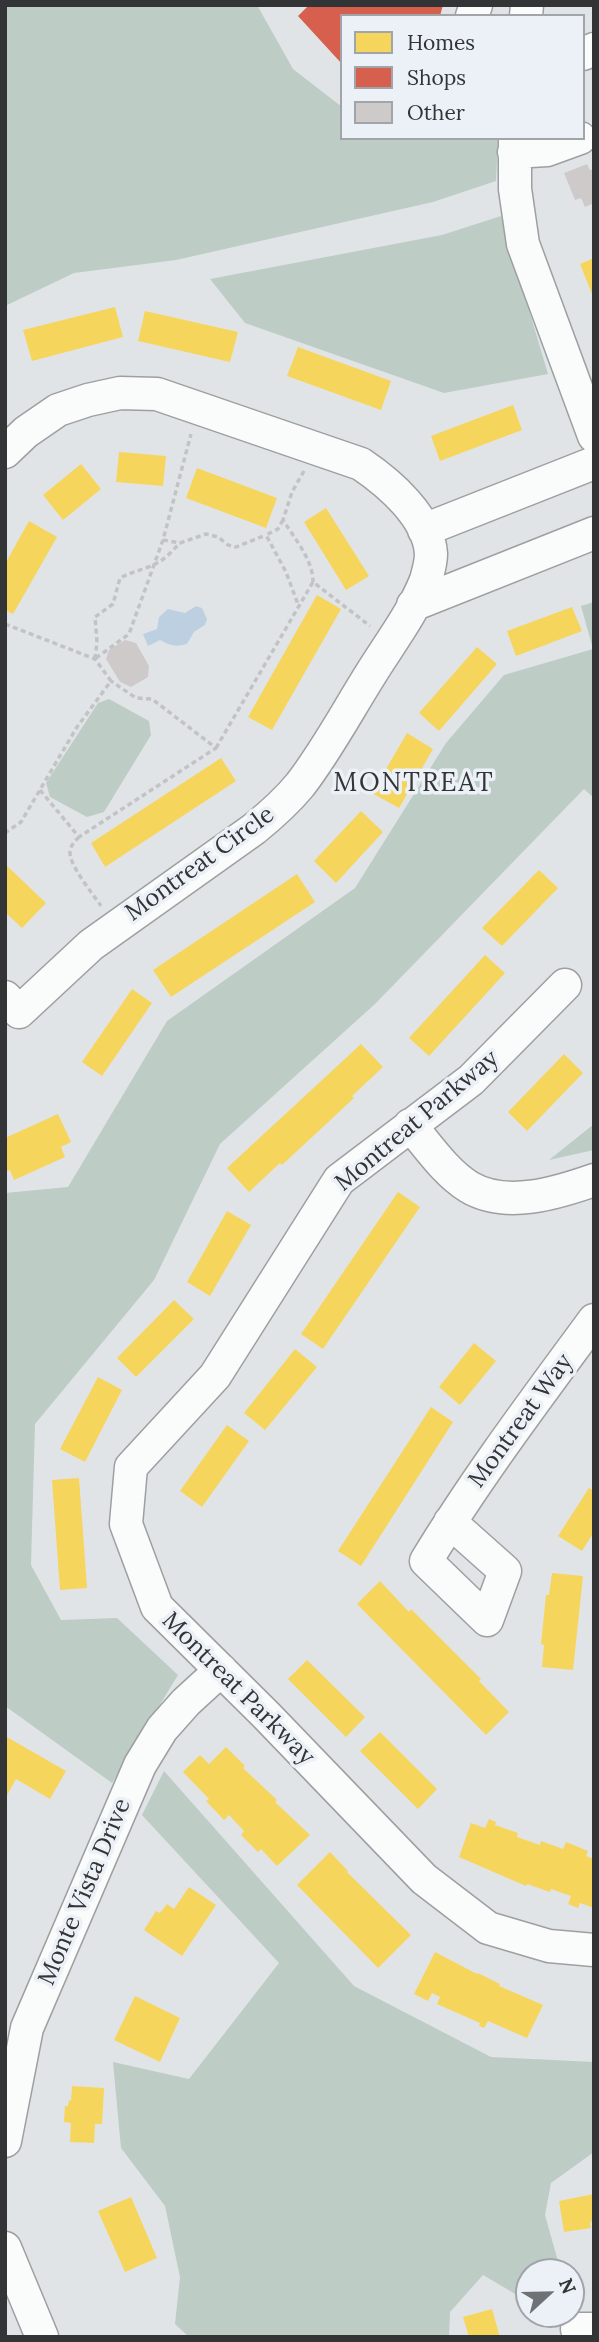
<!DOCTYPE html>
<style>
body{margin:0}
#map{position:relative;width:599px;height:2342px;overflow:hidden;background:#e1e4e7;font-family:Lora,serif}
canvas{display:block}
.frame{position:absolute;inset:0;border:7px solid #323436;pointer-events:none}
.legend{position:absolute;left:340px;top:14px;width:245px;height:126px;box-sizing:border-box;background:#ebf1f7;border:2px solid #a1a5aa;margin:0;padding:9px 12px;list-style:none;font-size:21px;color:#323436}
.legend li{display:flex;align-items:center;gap:14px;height:35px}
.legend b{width:35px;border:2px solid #a1a5aa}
.north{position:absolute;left:515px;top:2258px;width:70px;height:70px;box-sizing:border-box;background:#ebf1f7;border:2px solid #a1a5aa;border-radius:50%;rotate:68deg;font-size:19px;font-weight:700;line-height:28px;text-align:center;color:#323436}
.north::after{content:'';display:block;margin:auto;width:24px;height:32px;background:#6f7274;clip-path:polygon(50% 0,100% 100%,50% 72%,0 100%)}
</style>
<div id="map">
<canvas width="599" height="2342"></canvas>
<div class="frame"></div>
<ul class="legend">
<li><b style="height:19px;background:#f6d55c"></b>Homes</li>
<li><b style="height:19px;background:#d6604d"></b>Shops</li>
<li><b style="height:19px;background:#cfcaca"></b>Other</li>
</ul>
<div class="north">N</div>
</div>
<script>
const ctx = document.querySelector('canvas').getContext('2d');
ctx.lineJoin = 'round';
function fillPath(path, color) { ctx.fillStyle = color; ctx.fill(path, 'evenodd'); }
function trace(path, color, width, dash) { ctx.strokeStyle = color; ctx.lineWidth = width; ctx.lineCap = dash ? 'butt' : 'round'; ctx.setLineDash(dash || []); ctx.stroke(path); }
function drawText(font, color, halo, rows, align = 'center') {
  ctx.font = font + ' Lora,serif'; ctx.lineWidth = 7; ctx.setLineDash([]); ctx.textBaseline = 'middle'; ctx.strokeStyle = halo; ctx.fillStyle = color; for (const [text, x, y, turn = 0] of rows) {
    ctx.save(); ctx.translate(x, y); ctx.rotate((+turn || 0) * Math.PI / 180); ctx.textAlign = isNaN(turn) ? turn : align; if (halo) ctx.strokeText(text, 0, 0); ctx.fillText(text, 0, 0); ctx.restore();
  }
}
fillPath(new Path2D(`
 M5 5H257L293 69 342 107V138H498L496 181 433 202 176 260 74 273 5 306Z
 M501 216 548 374 444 393 245 323 210 279 442 235Z
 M594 602V798L584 789 375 1004 220 1144 154 1280 35 1424 31 1565 61 1620 117 1618 178 1675 112 1783 5 1706V1193L68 1187 167 1021 355 888 446 743 504 675 593 649 581 606Z
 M109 699 149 721 151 735 104 812 87 817 50 797 46 783 98 703Z
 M594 1124V1150L549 1160Z
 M164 1771 354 1986 491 2057 594 2062V2152L551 2183 545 2215 561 2272H529V2302L483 2275 450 2312 449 2337H189L175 2324 180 2277 165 2206 121 2148 113 2062 189 2079 279 1963 142 1815Z`), '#bdccc5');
fillPath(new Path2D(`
 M196 606 202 608 207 619 205 625 194 632 187 644C176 647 170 646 160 640L148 646 143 634 157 629 159 617 168 609 185 613Z`), '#bdd0e1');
fillPath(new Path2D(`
 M594 258V299L580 264Z
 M115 307 123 337 32 361 23 330Z
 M145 311 238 332 230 362 138 341Z
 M298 347 391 381 381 410 287 376Z
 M513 405 522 430 440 461 431 436Z
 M119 452 166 456 163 486 116 482Z
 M81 464 101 489 63 520 43 495Z
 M197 468 277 498 266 528 186 498Z
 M326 508 369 576 346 590 304 522Z
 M29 521 57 537 13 614 5 610V564Z
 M317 595 341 609 272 730 248 717Z
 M572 607 582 631 516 656 507 631Z
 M477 647 497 664 439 731 419 713Z
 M407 733 433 749 399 808 372 793Z
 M221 758 236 781 105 867 91 843Z
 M361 811 383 832 336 883 314 861Z
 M5 864 46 903 22 928 5 912Z
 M539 870 558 888 502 946 482 928Z
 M297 874 315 902 171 997 153 970Z
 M485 955 505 973 429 1056 409 1038Z
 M132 989 152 1003 102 1076 82 1062Z
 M361 1044 383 1067 352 1096 354 1098 282 1165 280 1163 249 1192 227 1168Z
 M564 1054 583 1073 527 1131 508 1112Z
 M58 1114 71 1142 61 1147 65 1157 14 1180 10 1170 5 1172V1138Z
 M398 1192 420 1207 323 1349 301 1334Z
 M227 1211 251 1225 210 1296 187 1282Z
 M174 1300 194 1319 136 1377 117 1358Z
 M474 1343 496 1361 460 1405 439 1387Z
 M295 1349 317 1367 265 1430 244 1413Z
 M98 1377 122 1390 85 1462 60 1449Z
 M431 1407 453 1422 361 1566 338 1551Z
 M227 1425 249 1441 202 1507 180 1491Z
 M79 1478 87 1588 60 1590 52 1480Z
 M589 1488 594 1491V1532L582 1551 558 1536Z
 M552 1573 583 1576 573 1670 542 1667 544 1645 541 1644 546 1595H549Z
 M380 1581 409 1612 411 1609 481 1679 479 1681 509 1712 486 1735 357 1604Z
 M307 1660 365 1717 346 1737 288 1679Z
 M380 1732 437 1789 418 1809 360 1751Z
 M5 1736 66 1771 50 1799 16 1779 5 1799Z
 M226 1747 245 1766 243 1768 277 1800 275 1802 310 1835 277 1866 261 1849 258 1852 241 1835 244 1831 229 1815 224 1820 206 1801 209 1799 183 1772 200 1755 209 1764Z
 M489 1819 496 1822 495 1825 518 1833 517 1837 540 1845 541 1841 563 1849 566 1842 588 1851 586 1856 594 1859V1908L580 1903 578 1908 568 1904 571 1896 551 1889 550 1892 527 1884 526 1886 459 1857 471 1823 485 1828Z
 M330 1852 348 1871 347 1872 411 1935 378 1968 297 1885Z
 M189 1887 216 1905 182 1956 144 1930 156 1911 160 1913 167 1904 174 1909Z
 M435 1952 477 1974 478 1973 500 1984 499 1986 543 2005 527 2038 488 2021 484 2028 479 2026 480 2023 437 2004 440 1997 432 1993 428 2001 414 1994Z
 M135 1996 180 2018 160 2062 114 2040Z
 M72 2086 104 2088 102 2124H95L94 2143 70 2142 71 2123 64 2122 65 2106H68L69 2100 71 2101Z
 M594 2194V2221L590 2222 591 2228 564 2232 559 2201Z
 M131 2197 157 2258 125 2272 98 2211Z
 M492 2309 500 2337H469L463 2317Z`), '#f6d55c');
fillPath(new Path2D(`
 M309 5H443L440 16H342V64L298 16Z`), '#d6604d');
fillPath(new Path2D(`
 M587 164 590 170 594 169V203L585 207 581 198 575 200 564 173Z
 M125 640 136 643 149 666 148 677 131 687 120 682 106 659 109 650Z`), '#cfcaca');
const minor = new Path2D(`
 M472 16 476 5
 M526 16 527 5
 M583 54 594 49
 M515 138V189L523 244 594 436
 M514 152 547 150 580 138
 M5 452 26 432 58 410 88 400 120 393 157 394 361 464C389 483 429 517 431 554 431 561 428 573 426 580 413 613 390 643 372 672 348 710 327 750 300 785 286 802 270 816 254 829L91 945 19 1012 5 997
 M424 530 594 463
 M413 605 594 533
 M565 985 471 1080 339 1180 215 1376 131 1467 126 1524 157 1607 266 1715 424 1879 488 1928 549 1946 594 1950
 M410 1125C428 1146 445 1172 469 1187 506 1209 557 1193 594 1180
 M450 1522 505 1571 487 1620 426 1561C477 1477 536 1399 594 1320
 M5 2141 27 2028 140 1765 162 1729 186 1702 221 1670
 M5 2248 42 2337
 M577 2329H594`);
trace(minor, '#9d9fa1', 35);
trace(new Path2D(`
 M304 471 292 492 283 520C295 539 313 560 313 582
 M283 520 278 529 266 535 286 572 299 607
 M163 540 180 543 206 534 218 537 228 545 236 547 266 535
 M5 624 95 659 111 681 77 727 21 822 5 833
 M96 658 129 634 163 540 191 434
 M95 659 97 642 95 617 113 604 120 578C131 572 142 570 153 565 164 561 172 551 180 543
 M216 748 313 582 370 626
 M40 790 79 837 216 748 152 699 136 698 111 681
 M79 837C75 841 71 845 70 851 68 864 93 894 101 906`), '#c1c3c4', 3.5, [5, 3.5]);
trace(minor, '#fafbfb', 32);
drawText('24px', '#323436', '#ebf1f7', [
 ["Montreat Circle",200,864,-36],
 ["Montreat Parkway",417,1121,-40],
 ["Montreat Way",521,1421,-54],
 ["Montreat Parkway",238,1689,45],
 ["Monte Vista Drive",85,1892,-67]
]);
ctx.letterSpacing = '2px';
drawText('26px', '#323436', '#ebf1f7', [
 ["MONTREAT",414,784]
]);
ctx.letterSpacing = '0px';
</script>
